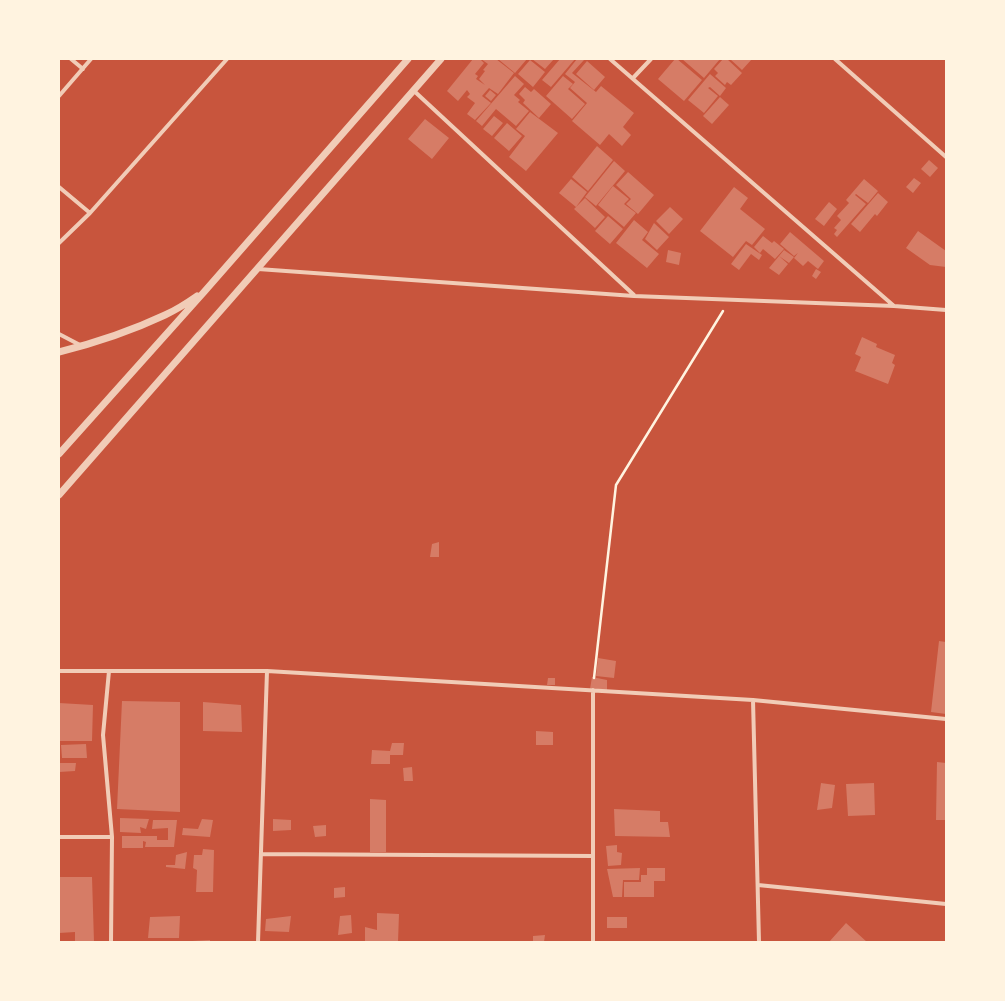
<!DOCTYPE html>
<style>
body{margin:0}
#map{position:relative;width:1005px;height:1001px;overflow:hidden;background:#c8553d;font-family:Arial,sans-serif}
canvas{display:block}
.frame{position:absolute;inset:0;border:60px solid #fff3e0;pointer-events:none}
</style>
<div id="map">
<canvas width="1005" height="1001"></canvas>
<div class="frame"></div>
</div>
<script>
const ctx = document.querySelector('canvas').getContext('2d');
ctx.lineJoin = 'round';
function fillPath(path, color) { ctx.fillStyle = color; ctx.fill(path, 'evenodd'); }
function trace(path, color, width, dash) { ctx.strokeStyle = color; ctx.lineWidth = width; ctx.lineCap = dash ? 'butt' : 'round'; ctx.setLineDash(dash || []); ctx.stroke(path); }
fillPath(new Path2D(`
 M473 59H480L484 63 475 74 478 76 476 79 485 85 479 79 485 71 483 70 488 64 481 59H496L514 73 498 94 489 88 482 96 491 103 475 120 467 114 475 103 467 97 470 94 467 90 458 101 447 91Z
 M498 59H527L515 73Z
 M532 59H554L545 69Z
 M560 59H575L551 87 542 80Z
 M577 59 584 60 572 73 596 92 601 86 634 113 623 127 631 135 622 146 609 134 600 145 572 121 587 103 570 88 575 82 565 74Z
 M675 59H677L702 80 684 101 658 79Z
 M682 59H720L704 78Z
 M723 59H727L742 73 731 85 727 82 725 85 715 76 718 73 714 69Z
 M730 59H752L742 70Z
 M530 60 545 72 533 87 518 74Z
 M587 61 605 77 594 90 576 74Z
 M710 74 726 88 720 96 710 87 708 88 718 96 704 113 688 100Z
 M515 76 524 84 514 95 520 100 518 102 529 111 516 126 496 109 482 126 476 121Z
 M563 76 573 84 568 89 585 104 572 119 546 96Z
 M525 87 531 92 534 89 551 104 539 118 523 103 525 100 519 94Z
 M490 90 496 95 491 101 485 96Z
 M720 97 729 105 712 124 703 116Z
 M530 112 558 133 526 171 509 157 525 136 516 129Z
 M494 116 503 123 492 136 483 129Z
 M425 119 449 138 432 159 408 139Z
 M507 123 522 136 509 151 494 138Z
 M597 146 613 160 588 191 572 177Z
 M929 160 938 168 930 177 921 169Z
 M614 161 625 171 596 206 585 197Z
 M628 172 654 195 638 214 626 204 631 199 616 185Z
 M914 178 921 183 913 193 906 187Z
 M571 179 587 192 576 207 559 193Z
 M864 179 878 191 868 203 856 194 855 195 866 204 837 237 834 234 837 230 834 228 841 220 837 216 849 203 846 200Z
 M613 186 629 199 624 204 636 213 624 227 598 205Z
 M734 187 748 198 740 209 765 229 752 245 746 241 733 257 700 231Z
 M878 193 888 202 877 216 875 214 860 232 851 224Z
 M585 198 605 217 595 228 574 209Z
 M829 202 837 209 824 226 815 219Z
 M670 207 683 219 669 234 656 221Z
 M608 216 623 229 610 244 595 231Z
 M634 220 648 232 642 240 659 254 647 268 616 243Z
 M654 223 669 237 657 250 645 239Z
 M918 231 946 251V267L930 265 906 248Z
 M790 232 824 261 818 269 808 261 803 266 794 258 798 253 794 256 780 244Z
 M763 236 772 243 774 241 784 249 775 259 763 249 760 253 754 247Z
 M746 244 762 255 759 260 751 254 739 270 731 264Z
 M668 250 681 253 679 265 666 262Z
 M784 250 794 257 789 263 779 256Z
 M779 256 788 264 779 275 769 268Z
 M816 269 821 272 816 279 812 276Z
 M862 337 877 344 876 347 895 355 892 363 895 365 888 384 855 371 861 357 855 354Z
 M439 542V557H430L432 544Z
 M939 641 946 642V714L931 712Z
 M598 658 616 661 614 678 596 676Z
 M592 677 607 680V691L590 689Z
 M548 678H555V685H547Z
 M122 701 180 702V812L117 809Z
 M203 702 241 705 242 732 203 731Z
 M59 703 93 705 92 741H59Z
 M536 731 553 732V745H536Z
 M392 743H404L403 755H390V764H371L372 750 390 751Z
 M86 744 87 758H62L61 745Z
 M937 762 946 763V820H936Z
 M59 763H76L75 771 59 772Z
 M412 767 413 781H404L403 768Z
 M821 783 835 785 832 808 817 810Z
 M874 783 875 815 848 816 846 784Z
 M370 799 386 800V852H370Z
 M614 809 660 811V822H668L670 837 615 836Z
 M120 818 149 819 146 829 140 827 141 833 120 832Z
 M202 819 213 820 210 837 182 835 183 828 198 829Z
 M273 819 291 820V830L273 831Z
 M153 820H177L174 847H145L146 842 143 841V848H122V836H157V840H168V828L152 829Z
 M326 825V836L315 837 313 826Z
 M617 845V852L622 853 621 865 608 866 606 846Z
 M203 849 214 850 213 892H196L197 870 193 868 194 855H202Z
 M187 852 185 869 166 867V865H175L176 855Z
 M640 868 639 880H623L622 897H613L607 869Z
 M647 868H665V881H654V897H624V882H641V875H647Z
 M59 877H92L94 942H75V932L59 933Z
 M345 887V897L334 898V888Z
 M377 913 399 914 398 942H365V927L377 930Z
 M351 915 352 933 338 935 340 916Z
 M180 916 179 938H148L150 917Z
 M291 916 289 932 265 931 266 919Z
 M607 917H627V928H607Z
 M846 923 867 942H829Z
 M545 935 544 942H533V936Z
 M210 940V942H192V941Z`), '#d67c66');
trace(new Path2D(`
 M594 678 616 485 723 311`), '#fff3e0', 2.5);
trace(new Path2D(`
 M71 59 83 69
 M610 59 894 306
 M835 59 946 157
 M633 78 651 59
 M413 90 634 295
 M59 96 91 59
 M59 187 90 213
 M59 243 90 213 227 59
 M258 269 634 296 894 306 946 310
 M59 334 80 345
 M59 671H267L753 700 946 719
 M109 671 103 735 112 837 111 942
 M593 690V942
 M753 700 759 942
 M59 837H112
 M261 854 593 856
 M758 885 946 904
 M258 942 267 671`), '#f1ccb7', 4);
trace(new Path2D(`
 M59 352C95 343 131 331 165 315 176 310 187 303 197 296
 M59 454 204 292 408 59
 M59 495 441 59`), '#f1ccb7', 7);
</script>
